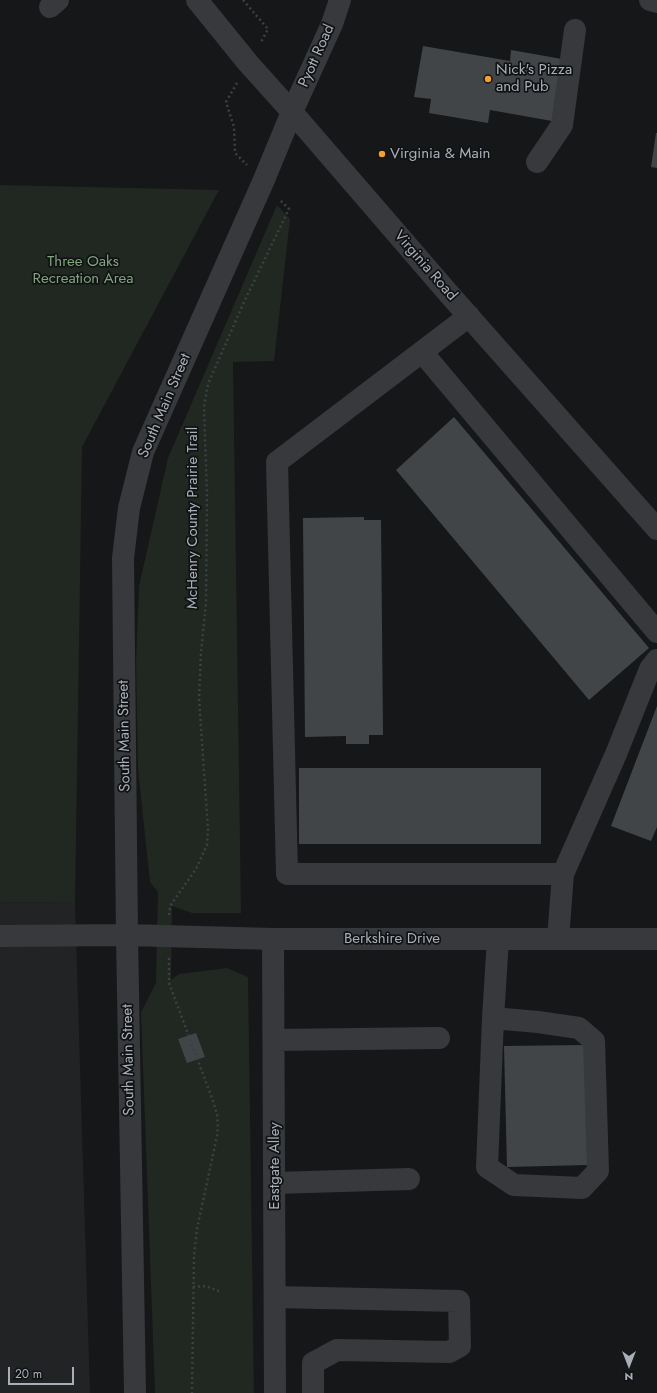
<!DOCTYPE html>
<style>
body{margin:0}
#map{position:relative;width:657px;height:1393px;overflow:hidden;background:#161718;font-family:Jost,sans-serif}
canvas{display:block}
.north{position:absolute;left:609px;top:1345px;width:40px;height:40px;-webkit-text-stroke:3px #111213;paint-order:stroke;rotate:180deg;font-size:11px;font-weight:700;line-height:16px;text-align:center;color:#a8afb9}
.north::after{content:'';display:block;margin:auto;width:14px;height:18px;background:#a8afb9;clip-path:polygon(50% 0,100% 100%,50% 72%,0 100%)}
.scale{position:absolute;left:8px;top:1367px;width:66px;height:18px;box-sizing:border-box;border:2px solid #a8afb9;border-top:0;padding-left:5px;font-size:12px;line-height:14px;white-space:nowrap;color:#a8afb9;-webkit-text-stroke:3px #111213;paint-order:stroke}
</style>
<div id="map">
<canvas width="657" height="1393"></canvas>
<div class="north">N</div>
<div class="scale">20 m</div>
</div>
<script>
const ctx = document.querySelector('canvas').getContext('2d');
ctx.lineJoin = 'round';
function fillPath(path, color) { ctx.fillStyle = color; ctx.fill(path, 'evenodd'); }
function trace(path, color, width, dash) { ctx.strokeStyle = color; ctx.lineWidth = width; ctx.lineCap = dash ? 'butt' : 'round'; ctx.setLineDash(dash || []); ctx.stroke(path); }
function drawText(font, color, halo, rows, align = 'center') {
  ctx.font = font + ' Jost,sans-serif'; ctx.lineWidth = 3.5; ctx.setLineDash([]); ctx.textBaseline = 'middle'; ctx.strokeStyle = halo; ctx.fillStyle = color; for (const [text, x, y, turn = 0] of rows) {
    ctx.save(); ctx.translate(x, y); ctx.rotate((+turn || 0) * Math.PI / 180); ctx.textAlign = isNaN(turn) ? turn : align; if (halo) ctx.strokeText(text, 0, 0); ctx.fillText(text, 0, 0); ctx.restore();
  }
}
fillPath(new Path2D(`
 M0 902 75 903 90 1393H0Z`), '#222325');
fillPath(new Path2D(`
 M0 185 219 190 82 447 75 903 0 902Z
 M277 205 290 219 274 361 233 362 241 913H192L172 906 171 980 179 974 227 968 248 977 254 1393H155L141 1012 156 983 158 892 150 882 138 769 136 661 139 586 168 458Z`), '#202821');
fillPath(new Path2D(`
 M423 46 510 61 511 50 562 59 552 121 490 110 488 123 429 113 431 99 414 97Z
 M656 133H657V168L651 167Z
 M454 417 649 648 589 700 396 470Z
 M364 517V520H381L383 735H369V744H346V736L305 737 303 518Z
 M657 706V827L651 841 611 826Z
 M299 768H541V844H299Z
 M196 1033 205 1057 187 1063 178 1039Z
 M586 1045 588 1165 507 1167 504 1046Z`), '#424548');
trace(new Path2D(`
 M243 0 268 29 261 42
 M237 83 226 102 234 127 235 153 247 165
 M169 915 170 906 196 869 207 845 208 829 199 698 201 653 206 603 207 495 204 407 208 384 244 302 289 209 279 199
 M169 958V983L213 1101 217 1114 218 1127 217 1136 197 1229 194 1256 192 1393
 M193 1287 205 1286 219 1291`), '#3d4044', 2.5, [2, 3]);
trace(new Path2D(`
 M197 0 248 63 292 112 449 294 657 529
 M650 0 657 2
 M50 7 58 0
 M537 162 562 125 575 30
 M469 316 277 462 287 874H563
 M422 352 657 632
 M0 936 127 935 273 939H657
 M273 939 275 1393
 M558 939 563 874 616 754 650 669 657 660
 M493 1018 487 1167 514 1185 582 1188 598 1171 594 1041 579 1028 538 1022 493 1018 498 939
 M274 1040 439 1038
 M275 1183 409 1179
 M275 1297 459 1301 460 1346 449 1352 337 1350 313 1363V1393
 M135 1393 127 935 123 558 129 508 143 452 263 182 292 112 332 24 340 0`), '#37393d', 22);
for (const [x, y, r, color] of [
 [488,79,4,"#f49f33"],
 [382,154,4,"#f49f33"]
]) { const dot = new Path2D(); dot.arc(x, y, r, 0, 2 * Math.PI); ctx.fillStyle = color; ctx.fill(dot); trace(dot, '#111213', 1.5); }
drawText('15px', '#a8afb9', '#111213', [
 ["Pyott Road",317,56,-66],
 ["Virginia Road",425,266,49],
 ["South Main Street",165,406,-67],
 ["McHenry County Prairie Trail",193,518,-90],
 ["South Main Street",125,736,-91],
 ["Berkshire Drive",392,939],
 ["South Main Street",129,1060,-91],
 ["Eastgate Alley",275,1166,-90]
]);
drawText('15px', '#a8afb9', '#111213', [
 ["Nick's Pizza",496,70],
 ["and Pub",496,87],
 ["Virginia & Main",390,154]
], 'left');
drawText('15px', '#81a47f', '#111213', [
 ["Three Oaks",83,262],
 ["Recreation Area",83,279]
]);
</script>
